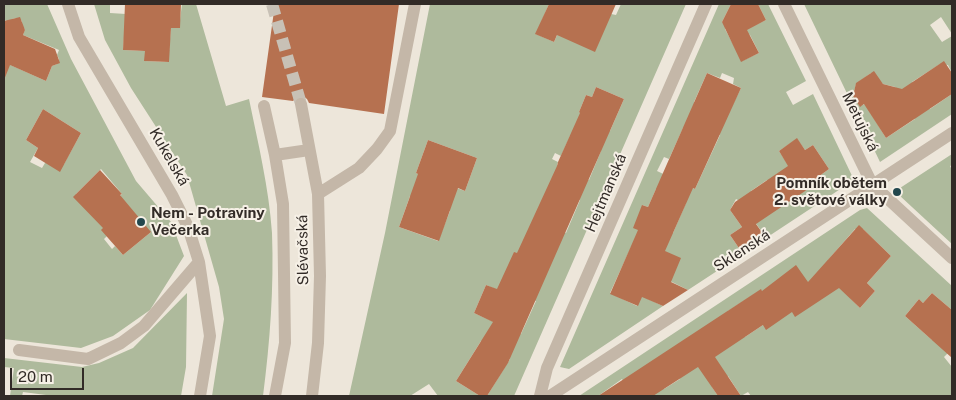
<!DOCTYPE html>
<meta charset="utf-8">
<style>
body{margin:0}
#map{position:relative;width:956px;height:400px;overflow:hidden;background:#ede6da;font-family:"Public Sans",sans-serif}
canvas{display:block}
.frame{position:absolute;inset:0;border:5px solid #322b27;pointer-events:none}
.scale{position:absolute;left:10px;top:368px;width:74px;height:22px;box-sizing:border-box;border:2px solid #322b27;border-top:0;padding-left:6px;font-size:15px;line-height:18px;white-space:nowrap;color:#322b27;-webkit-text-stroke:4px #f6f0e6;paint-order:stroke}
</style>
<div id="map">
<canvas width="956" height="400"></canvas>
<div class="frame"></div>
<div class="scale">20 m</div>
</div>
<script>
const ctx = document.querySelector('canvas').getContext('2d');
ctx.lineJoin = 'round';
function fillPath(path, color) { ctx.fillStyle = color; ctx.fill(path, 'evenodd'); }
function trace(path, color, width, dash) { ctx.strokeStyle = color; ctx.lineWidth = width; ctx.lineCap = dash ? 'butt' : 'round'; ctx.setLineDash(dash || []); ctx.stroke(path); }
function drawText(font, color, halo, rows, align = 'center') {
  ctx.font = font + ' "Public Sans",sans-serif'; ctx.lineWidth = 4; ctx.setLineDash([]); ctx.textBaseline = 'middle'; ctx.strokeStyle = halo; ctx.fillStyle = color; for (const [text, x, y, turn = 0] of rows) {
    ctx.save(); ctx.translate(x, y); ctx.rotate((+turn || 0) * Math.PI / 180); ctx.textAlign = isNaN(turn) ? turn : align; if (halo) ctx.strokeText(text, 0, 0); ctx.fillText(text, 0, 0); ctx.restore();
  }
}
fillPath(new Path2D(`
 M4 4H47L71 59 136 181 171 222 184 256 150 310 113 336 81 348 4 339V66L6 63 46 81 52 66 57 64 59 59 57 55 59 50 23 35 25 29 22 28V21L17 18 12 19 10 22 4 20ZM43 109 81 133 64 164 45 163 42 168 30 162 38 148 26 140ZM101 169 122 194 95 219 76 194ZM151 232 123 255 115 246 112 249 104 239 107 236Z
 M94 4H110V13L126 14 123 50 145 51V61L168 62 171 28H179L182 4H196L226 106 249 99C258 143 269 188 272 233 274 288 270 342 263 396H212L224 319 219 287 187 175 131 88 105 40Z
 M430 4H549L536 34 554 42 563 22 611 14 616 15 621 4H686L514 396H487L510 359 481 341 456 381 480 396H438L429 384 410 396H349L385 233ZM596 87 624 99 610 131 579 112 586 95 592 97ZM570 136 601 151 589 180 557 165 558 162 552 159 555 153 561 156ZM428 140 477 158 465 191 416 173ZM553 188 580 200 566 233 539 221ZM410 196 450 211 438 241 399 227ZM486 285 507 294 509 290 536 301 521 334 474 313Z
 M719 4H731L722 22 727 24 725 29 742 61 759 53 750 35 743 31 766 20 758 4H768L806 81 786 92 793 105 813 94 854 180 766 238 755 222 767 180 751 191V192L744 203 736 199 730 210 742 227 730 235 743 254 688 290 662 277 646 298 663 306 569 369 560 367ZM707 73 720 78 722 73 734 78 733 84 741 88 727 116 694 102ZM699 124 720 135 695 189 657 171 664 157 669 159 683 128ZM797 139 805 150 813 145 829 169 818 177 820 181 805 191 779 151ZM656 189 686 203 673 233 658 226 642 205 648 207ZM631 247 654 268 637 306 610 293Z
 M804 4H952V34L941 17 930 25 942 42 952 36V73L948 65 940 64 912 82 930 109 952 94V114L880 162ZM871 73 883 84 895 87 915 119 886 138 865 104 860 106 853 96 856 84Z
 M952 154V165L950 166 952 170V244L899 195 900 188Z
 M867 208 952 286V310L932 293 923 303 919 299 905 316 932 340 948 333 952 328V349L944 357 952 367V391L951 392 952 396H751L748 392 741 396 728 376 712 387 718 396H651L640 379 627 387 622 379 598 396H579L860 210ZM855 229H863L891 256 867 283 875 291 860 308 851 299 828 260ZM761 290 781 319 763 325 745 337 728 311ZM648 364 678 374 680 379 664 389Z
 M187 293 186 367 181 396H46V395L23 392 22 396H10L14 368 4 367V358L82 367 99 363 133 348Z`), '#aeba9c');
fillPath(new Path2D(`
 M125 4H181L180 28H171L169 62 144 61 145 51 123 50Z
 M275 4H399L384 114 309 103 307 99 303 96 296 98 293 101 262 97Z
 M549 4H616L595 52 557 35 554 42 535 34Z
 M731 4H758L766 20 747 30 759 53 741 62 722 22Z
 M20 17 25 30 23 35 55 49 60 63 52 66 46 81 10 65 4 80V21Z
 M944 61 952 73V94L886 138 864 104 860 107 853 96 856 83 874 71 883 84 902 89Z
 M707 73 741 88 695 189 693 188 665 251 681 258 671 282 688 290 663 306 642 297 638 306 610 294 638 230 633 228 642 205 648 207Z
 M596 87 624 99 508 363 487 396H480L456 381 493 322 474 313 486 285 497 289 514 252 517 253 557 166 558 162 580 113 579 112 586 95 592 97Z
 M43 109 81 133 60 172 34 156 38 148 26 140Z
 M797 138 805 150 813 145 829 169 818 177 820 181 756 224 766 238 743 254 730 235 742 227 730 210 735 202 788 166 779 151Z
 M428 140 477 158 465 191 458 188 439 241 399 227 418 174 416 173Z
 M100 170 122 194 120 195 151 232 123 255 101 230 103 228 73 197Z
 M859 225 891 256 867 283 875 291 860 308 839 288 795 317 792 312 766 330 763 325 715 357 741 396H718L698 367 653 396H598L761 289 762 291 796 265 808 282Z
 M932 293 952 310V358L905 316 919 299 923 303Z`), '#b67150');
trace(new Path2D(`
 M272 4 301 104`), '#c8c1b6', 12, [12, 6]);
trace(new Path2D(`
 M68 4 79 37 172 195 188 227 199 262 210 336 200 396
 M784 4 872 184 952 258
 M301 104 318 194 320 276 318 343 312 396
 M264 106 275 155 283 204 285 343 275 396
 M275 155 309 150
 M318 194 359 168 377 149 390 131 415 4
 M19 350 88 359 121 343 144 326 199 262
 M540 396 547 368 706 4
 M550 396 952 133`), '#c4b7a8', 12);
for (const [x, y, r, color] of [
 [897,192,5,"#22474d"],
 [141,222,5,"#22474d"]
]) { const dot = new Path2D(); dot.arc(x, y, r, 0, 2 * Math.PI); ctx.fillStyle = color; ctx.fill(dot); trace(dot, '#f6f0e6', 2); }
drawText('15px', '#322b27', '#f6f0e6', [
 ["Metujská",860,122,64],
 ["Kukelská",169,157,60],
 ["Hejtmanská",606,193,-67],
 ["Slévačská",303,250,-91],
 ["Sklenská",742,251,-33]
]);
drawText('bold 15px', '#322b27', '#f6f0e6', [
 ["Pomník obětem",887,183],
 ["2. světové války",887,200],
 ["Nem - Potraviny",151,213,"left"],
 ["Večerka",151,230,"left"]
], 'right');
</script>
